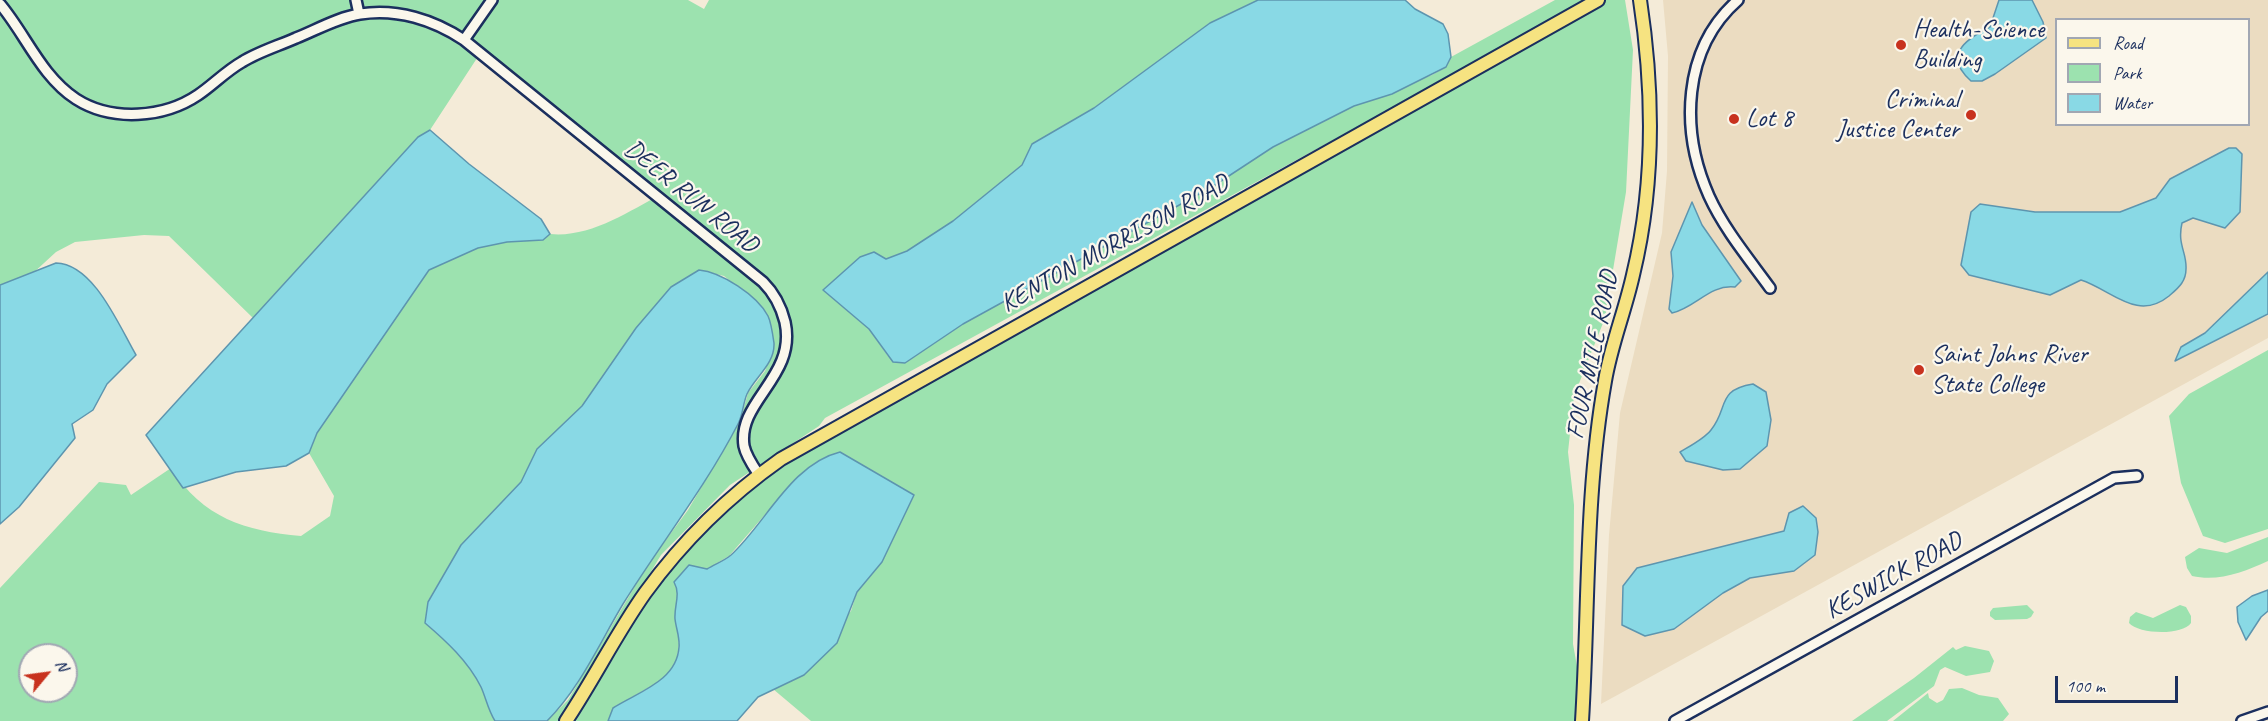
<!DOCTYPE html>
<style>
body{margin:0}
#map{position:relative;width:2268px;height:721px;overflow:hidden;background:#f4ebd8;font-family:Caveat,sans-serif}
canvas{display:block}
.legend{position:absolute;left:2055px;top:18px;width:195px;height:108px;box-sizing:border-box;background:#fbf7ec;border:2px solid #a1a7b3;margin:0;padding:8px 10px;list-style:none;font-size:18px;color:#1b2f5e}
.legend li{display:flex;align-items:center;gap:12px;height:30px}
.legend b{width:30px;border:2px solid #a1a7b3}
.north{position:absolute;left:18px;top:643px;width:60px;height:60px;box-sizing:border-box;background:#fbf7ec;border:2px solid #a1a7b3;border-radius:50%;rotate:61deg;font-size:16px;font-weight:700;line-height:24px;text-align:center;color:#1b2f5e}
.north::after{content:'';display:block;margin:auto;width:21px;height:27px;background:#c8321e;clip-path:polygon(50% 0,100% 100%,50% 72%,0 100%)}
.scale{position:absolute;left:2055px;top:676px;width:123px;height:27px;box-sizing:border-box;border:3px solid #1b2f5e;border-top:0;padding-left:8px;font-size:18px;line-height:21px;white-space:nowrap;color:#1b2f5e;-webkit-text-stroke:4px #fbf7ec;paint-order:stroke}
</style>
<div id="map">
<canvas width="2268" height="721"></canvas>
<ul class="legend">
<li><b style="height:8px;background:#f6e381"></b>Road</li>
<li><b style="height:16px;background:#9ce2af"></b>Park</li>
<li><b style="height:16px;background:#89d9e5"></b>Water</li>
</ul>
<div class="north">N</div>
<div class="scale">100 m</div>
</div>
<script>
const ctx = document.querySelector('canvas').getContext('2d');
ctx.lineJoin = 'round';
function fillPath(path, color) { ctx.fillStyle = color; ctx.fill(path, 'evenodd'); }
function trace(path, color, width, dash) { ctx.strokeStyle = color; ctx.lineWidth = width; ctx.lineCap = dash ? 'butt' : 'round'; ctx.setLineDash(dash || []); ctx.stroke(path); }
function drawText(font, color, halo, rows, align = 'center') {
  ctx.font = font + ' Caveat,sans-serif'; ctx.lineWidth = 4.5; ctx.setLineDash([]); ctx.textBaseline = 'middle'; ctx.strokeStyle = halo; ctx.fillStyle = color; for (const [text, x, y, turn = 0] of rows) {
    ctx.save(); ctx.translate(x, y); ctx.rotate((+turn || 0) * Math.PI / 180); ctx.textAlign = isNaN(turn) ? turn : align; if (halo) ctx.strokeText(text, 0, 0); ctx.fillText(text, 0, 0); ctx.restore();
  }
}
fillPath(new Path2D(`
 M1663 0H2268V338L1601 704 1609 535 1620 413 1662 233 1667 171 1668 56ZM2056 20H2248V124H2056Z`), '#ebdcc1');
fillPath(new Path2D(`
 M0 0H688L704 9 709 0H1258L1210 23 1094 108 1032 144 1022 165 953 221 907 251 823 290 869 329 888 356 905 363 963 324 1212 187 1273 147 1354 106 1392 94 1410 83 1432 75 1446 67 1451 57 1555 0H1589L825 418 819 426 730 485 661 555 561 721H547L568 700 648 564 688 510 740 421 748 393 765 371 774 345 768 316 744 292 724 276 699 270 671 287 636 328 582 406 537 449 521 482 461 545 428 601 425 623C446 641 468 662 481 687 486 698 488 710 495 721H0V588L99 482 126 485 131 495 171 468C203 518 245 531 301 536L330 516 334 496 309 453 317 433 429 270 478 248 506 242 543 240 550 234C590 238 627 212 662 194L483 49 430 130 418 137 253 318 169 236 144 235 75 242 56 252 31 275 0 285ZM30 655H66V691H30Z
 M1606 0H1625L1633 50 1626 192 1605 318 1574 396 1568 452 1574 505 1573 644 1580 683 1578 721H811L773 689 780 685 851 611 857 592 882 562 913 495 840 452 796 479 729 556 707 569 689 565 678 589 675 614 679 644 677 659 670 673 660 681 613 708 608 721H571C605 665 638 610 679 560 709 523 748 492 784 462Z
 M2268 350V529L2225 543 2203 536 2181 483 2169 416 2189 394Z
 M2268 537V561C2244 572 2218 582 2192 576L2187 568 2185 557 2199 548 2227 553Z
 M2027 605 2034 612 2031 617 2027 619 1995 620 1990 616V612L1993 608Z
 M2180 605 2186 607 2191 616V623C2182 636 2138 634 2129 623L2130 617 2136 612 2153 618Z
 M1965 646 1989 651 1994 661 1990 672 1966 676 1945 667 1940 670 1934 686 1887 721H1852L1914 678 1953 647 1956 650Z
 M1962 688 1979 695 1998 698 2009 714 2003 721H1893L1928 693 1929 698 1937 703 1943 700 1949 689Z`), '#9ce2af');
const water = new Path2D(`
 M1258 0H1405L1415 9 1443 24 1448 34 1451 57 1446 67 1392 94 1354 106 1273 147 1212 187 963 324 905 363 893 362 869 329 823 290 860 257 874 252 886 259 907 251 953 221 1022 165 1032 144 1094 108 1210 23Z
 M1999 0H2032L2043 22 2046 38 1995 74 1982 81H1971C1943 56 1964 40 1990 27Z
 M430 130 469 164 541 219 550 234 543 240 507 242 478 248 429 270 317 433 309 453 286 466 236 472 183 488 146 435 418 137Z
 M2229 148H2236L2242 154 2240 212 2225 228 2193 218 2182 223C2177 245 2187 252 2186 269 2186 282 2178 288 2169 296 2137 322 2112 290 2081 280L2050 295 1969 275 1961 265 1971 212 1980 204 2035 212H2120L2156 198 2170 179Z
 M1692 202 1702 225 1741 281 1735 287C1710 284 1695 308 1672 313L1669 309 1673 276 1671 252Z
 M56 263C94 264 119 326 136 355L107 384 93 410 72 424 75 438 19 507 0 524V285Z
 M699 270C721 272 757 295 768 316 771 322 773 336 774 343 775 364 755 377 747 394 743 403 743 415 738 424 705 488 661 543 623 604 599 644 580 688 547 721H495C488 710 486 698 481 687 468 661 446 641 425 623L428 602 461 545 521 482 537 449 582 406 636 328 671 287Z
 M2268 272V314L2175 361 2181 347 2205 333Z
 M1753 384 1766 392 1771 420 1767 446 1740 469 1723 470 1686 461 1680 452C1690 446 1704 439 1711 430 1729 408 1716 390 1753 384Z
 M840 452 914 495 882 562 857 592 837 643 804 675 758 697 737 721H608L613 708C638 692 677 681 679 647 680 638 676 628 675 619 674 605 681 595 674 582L689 565 707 569C715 564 724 561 731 555 766 523 791 464 840 452Z
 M1803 506 1816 518 1818 532 1815 555 1794 571 1750 578 1723 593 1674 629 1645 636 1622 625 1623 586 1637 568 1784 531 1789 513Z
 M2268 590V611L2261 617 2246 640 2238 622 2237 607 2252 596Z`);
fillPath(water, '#89d9e5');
trace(water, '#5d95af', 1.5);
const minor = new Path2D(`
 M356 0 359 14
 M492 0 464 40 763 282C775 294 781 306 785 322 797 377 737 401 744 446 746 456 753 466 759 475
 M1738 0C1682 49 1680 131 1709 196 1724 229 1749 259 1770 288
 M0 4C26 35 41 76 76 99 112 122 164 118 198 95 213 85 226 71 242 62 258 52 278 46 296 38 316 30 339 17 360 14 397 8 434 20 464 40
 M1675 721 2114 478 2137 476
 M2242 721 2268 712`);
const major = new Path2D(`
 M566 721C594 679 616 634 645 593 682 542 730 495 781 459L1598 0
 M1582 721C1589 608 1585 493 1605 381 1611 345 1625 311 1633 275 1655 184 1654 92 1640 0`);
trace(minor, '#1b2f5e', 14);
trace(major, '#1b2f5e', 16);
trace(minor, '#fbf7ec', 9);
trace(major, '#f6e381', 12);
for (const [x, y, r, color] of [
 [1901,45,6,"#c8321e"],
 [1971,115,6,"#c8321e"],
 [1734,119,6,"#c8321e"],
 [1919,370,6,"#c8321e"]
]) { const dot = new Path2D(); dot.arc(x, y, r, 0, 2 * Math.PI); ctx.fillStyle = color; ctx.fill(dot); trace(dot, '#fbf7ec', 2); }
drawText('26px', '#1b2f5e', '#fbf7ec', [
 ["Health-Science",1913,30],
 ["Building",1913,60],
 ["Criminal",1959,100,"right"],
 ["Justice Center",1959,130,"right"],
 ["Lot 8",1746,119],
 ["Saint Johns River",1931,355],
 ["State College",1931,385]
], 'left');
drawText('26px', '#1b2f5e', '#fbf7ec', [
 ["DEER RUN ROAD",691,197,39],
 ["KENTON MORRISON ROAD",1115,244,-29],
 ["FOUR MILE ROAD",1593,355,-78],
 ["KESWICK ROAD",1894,576,-29]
]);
</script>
